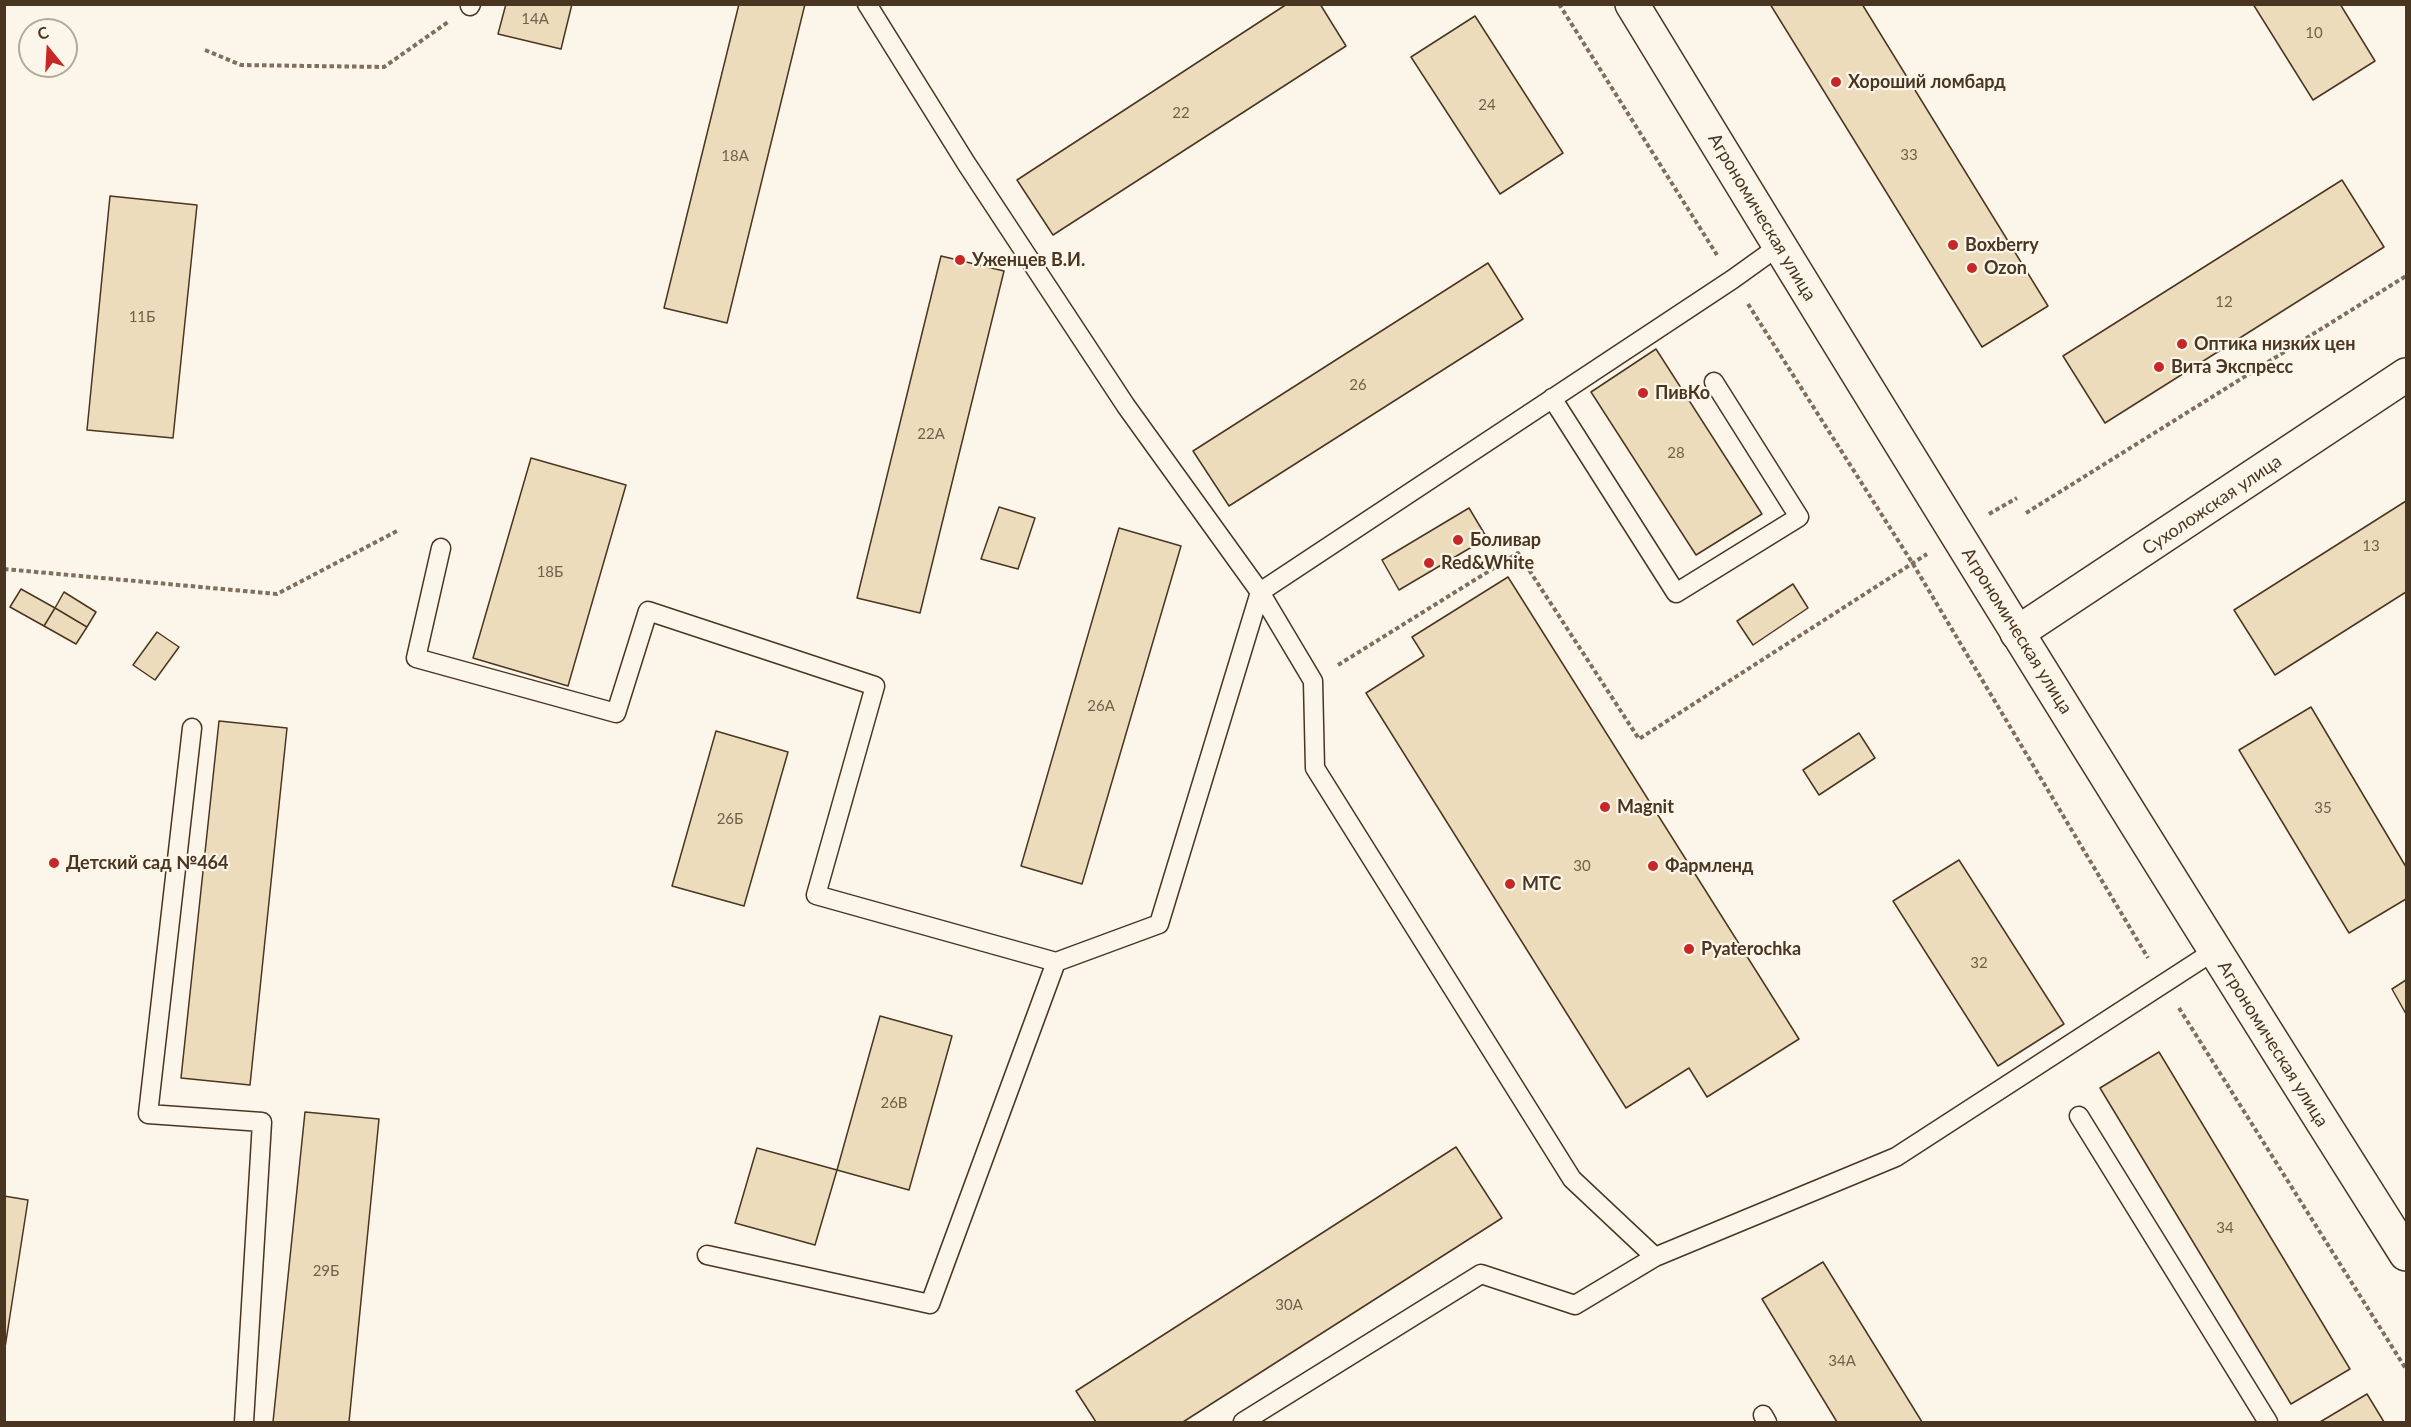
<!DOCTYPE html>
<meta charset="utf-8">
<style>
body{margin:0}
#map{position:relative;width:2411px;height:1427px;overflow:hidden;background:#fbf6e9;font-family:Lato,sans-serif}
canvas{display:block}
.frame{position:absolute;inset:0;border:6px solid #4a3520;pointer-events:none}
.north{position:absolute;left:18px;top:18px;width:60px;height:60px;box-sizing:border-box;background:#fbf6e9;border:2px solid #b4a999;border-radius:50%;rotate:342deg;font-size:16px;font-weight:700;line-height:24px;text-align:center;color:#4a3520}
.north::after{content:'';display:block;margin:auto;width:21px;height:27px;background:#c62828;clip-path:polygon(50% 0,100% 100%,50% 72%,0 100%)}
</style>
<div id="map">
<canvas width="2411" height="1427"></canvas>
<div class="frame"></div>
<div class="north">С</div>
</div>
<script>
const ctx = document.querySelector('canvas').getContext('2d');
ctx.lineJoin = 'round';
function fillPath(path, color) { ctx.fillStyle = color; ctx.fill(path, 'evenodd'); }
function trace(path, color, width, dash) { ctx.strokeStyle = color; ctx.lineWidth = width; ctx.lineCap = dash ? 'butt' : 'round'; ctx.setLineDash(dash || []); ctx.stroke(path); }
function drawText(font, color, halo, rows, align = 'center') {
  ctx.font = font + ' Lato,sans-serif'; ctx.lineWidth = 4.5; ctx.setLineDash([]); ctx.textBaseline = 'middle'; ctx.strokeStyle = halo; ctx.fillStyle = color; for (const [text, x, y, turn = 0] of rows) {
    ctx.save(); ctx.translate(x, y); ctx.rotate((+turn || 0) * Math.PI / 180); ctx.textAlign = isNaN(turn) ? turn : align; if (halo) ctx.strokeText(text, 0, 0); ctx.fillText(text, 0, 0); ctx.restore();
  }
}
const building = new Path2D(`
 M506 4H572L561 49 498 34Z
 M739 4H805L727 323 664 308Z
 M1287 4H1320L1346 46 1053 235 1017 180Z
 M1770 4H1862L2048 306 1982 347Z
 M2253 4H2340L2375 61 2313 100Z
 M1475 16 1563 153 1500 194 1411 57Z
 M2342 180 2384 247 2105 423 2063 356Z
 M110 196 197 205 173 438 87 430Z
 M941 256 1004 271 920 613 857 598Z
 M1488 263 1523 319 1229 506 1193 451Z
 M1656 349 1762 514 1696 555 1591 392Z
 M531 458 626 485 568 686 473 658Z
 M2406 501V592L2275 675 2234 610Z
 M999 507 1035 518 1018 569 981 559Z
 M1469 508 1487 538 1399 590 1382 560Z
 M1119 528 1181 546 1082 884 1021 866Z
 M1508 577 1799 1039 1707 1097 1689 1068 1626 1108 1366 693 1424 656 1412 637Z
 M1793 584 1808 608 1753 645 1737 621Z
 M21 589 55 608 44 626 10 607Z
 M64 592 96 612 87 627 55 608Z
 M55 608 87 627 76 644 44 626Z
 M157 632 179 647 155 680 133 665Z
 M2311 707 2406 867V899L2349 933 2239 750Z
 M219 721 287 728 250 1085 181 1078Z
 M716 731 788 752 744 906 672 886Z
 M1859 733 1875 758 1819 795 1803 770Z
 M1959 860 2064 1024 1998 1066 1893 901Z
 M2406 980V1014L2392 989Z
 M880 1016 952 1036 909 1190 837 1170Z
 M2159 1052 2350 1369 2291 1404 2100 1088Z
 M305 1112 379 1119 349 1422H273Z
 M1456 1147 1502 1218 1183 1422H1096L1076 1391Z
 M757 1148 837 1170 815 1245 735 1223Z
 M4 1196 28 1200 4 1354Z
 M1823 1262 1922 1422H1837L1762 1299Z
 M2367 1394 2384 1422H2320Z`);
fillPath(building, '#ecdcbc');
trace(building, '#4a3520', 1.5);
const service = new Path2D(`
 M470 6 471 4
 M1552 398 1676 593 1799 517 1714 382
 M441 548 416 658 616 713 648 611 875 686 816 895 1056 962 1159 924 1260 592 1126 406 966 163 867 4
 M192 728 148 1114 262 1122 244 1422
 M2079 1116 2268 1422
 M707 1255 930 1304 1056 962
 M1655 1257 1572 1179 1315 768 1313 681 1260 592 1733 279 1779 246
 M1763 1415 1767 1422
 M1243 1422 1481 1274 1575 1305 1655 1257 1896 1157 2214 951`);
const minor = new Path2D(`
 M2017 633 2406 375`);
const tertiary = new Path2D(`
 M1632 4C1887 423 2144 840 2406 1254`);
trace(service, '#4a3520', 21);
trace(minor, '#4a3520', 36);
trace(tertiary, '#4a3520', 36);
trace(new Path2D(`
 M1559 4 1717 255
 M205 50 241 65 384 67 448 22
 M1748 304 1913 564 2148 958
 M2026 513 2406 276
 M1989 514 2017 498
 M4 569 277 594 397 531
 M1338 665 1518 553 1639 739 1927 554
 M2179 1008 2406 1369`), '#7f6f5c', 4, [4.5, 3]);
trace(service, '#fbf6e9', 18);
trace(minor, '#fbf6e9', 33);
trace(tertiary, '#fbf6e9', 33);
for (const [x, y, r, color] of [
 [1836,82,6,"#c62828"],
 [1953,245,6,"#c62828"],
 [960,260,6,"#c62828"],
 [1972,268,6,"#c62828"],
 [2182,344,6,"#c62828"],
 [2159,367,6,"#c62828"],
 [1643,393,6,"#c62828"],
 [1458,540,6,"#c62828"],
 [1429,563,6,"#c62828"],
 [1605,807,6,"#c62828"],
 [54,863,6,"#c62828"],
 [1653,866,6,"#c62828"],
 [1510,884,6,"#c62828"],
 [1689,949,6,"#c62828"]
]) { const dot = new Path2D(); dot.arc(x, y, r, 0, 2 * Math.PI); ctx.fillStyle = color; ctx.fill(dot); trace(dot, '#fbf6e9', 2); }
drawText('15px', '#725f47', null, [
 ["14А",535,19],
 ["10",2314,33],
 ["24",1487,105],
 ["22",1181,113],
 ["33",1909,155],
 ["18А",735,156],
 ["12",2224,302],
 ["11Б",142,317],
 ["26",1358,385],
 ["22А",931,434],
 ["28",1676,453],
 ["13",2371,546],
 ["18Б",550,572],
 ["26А",1101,706],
 ["35",2323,808],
 ["26Б",730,819],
 ["30",1582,866],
 ["32",1979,963],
 ["26В",894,1103],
 ["34",2225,1228],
 ["29Б",326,1271],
 ["30А",1289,1305],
 ["34А",1842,1361]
]);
drawText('bold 18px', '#4a3520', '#fbf6e9', [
 ["Хороший ломбард",1848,82],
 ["Boxberry",1965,245],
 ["Уженцев В.И.",972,260],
 ["Ozon",1984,268],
 ["Оптика низких цен",2194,344],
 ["Вита Экспресс",2171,367],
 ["ПивКо",1655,393],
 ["Боливар",1470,540],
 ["Red&White",1441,563],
 ["Magnit",1617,807],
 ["Детский сад №464",66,863],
 ["Фармленд",1665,866],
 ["МТС",1522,884],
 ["Pyaterochka",1701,949]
], 'left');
drawText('18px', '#4a3520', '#fbf6e9', [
 ["Агрономическая улица",1762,217,59],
 ["Сухоложская улица",2212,505,-34],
 ["Агрономическая улица",2017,631,58],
 ["Агрономическая улица",2273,1044,58]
]);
</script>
